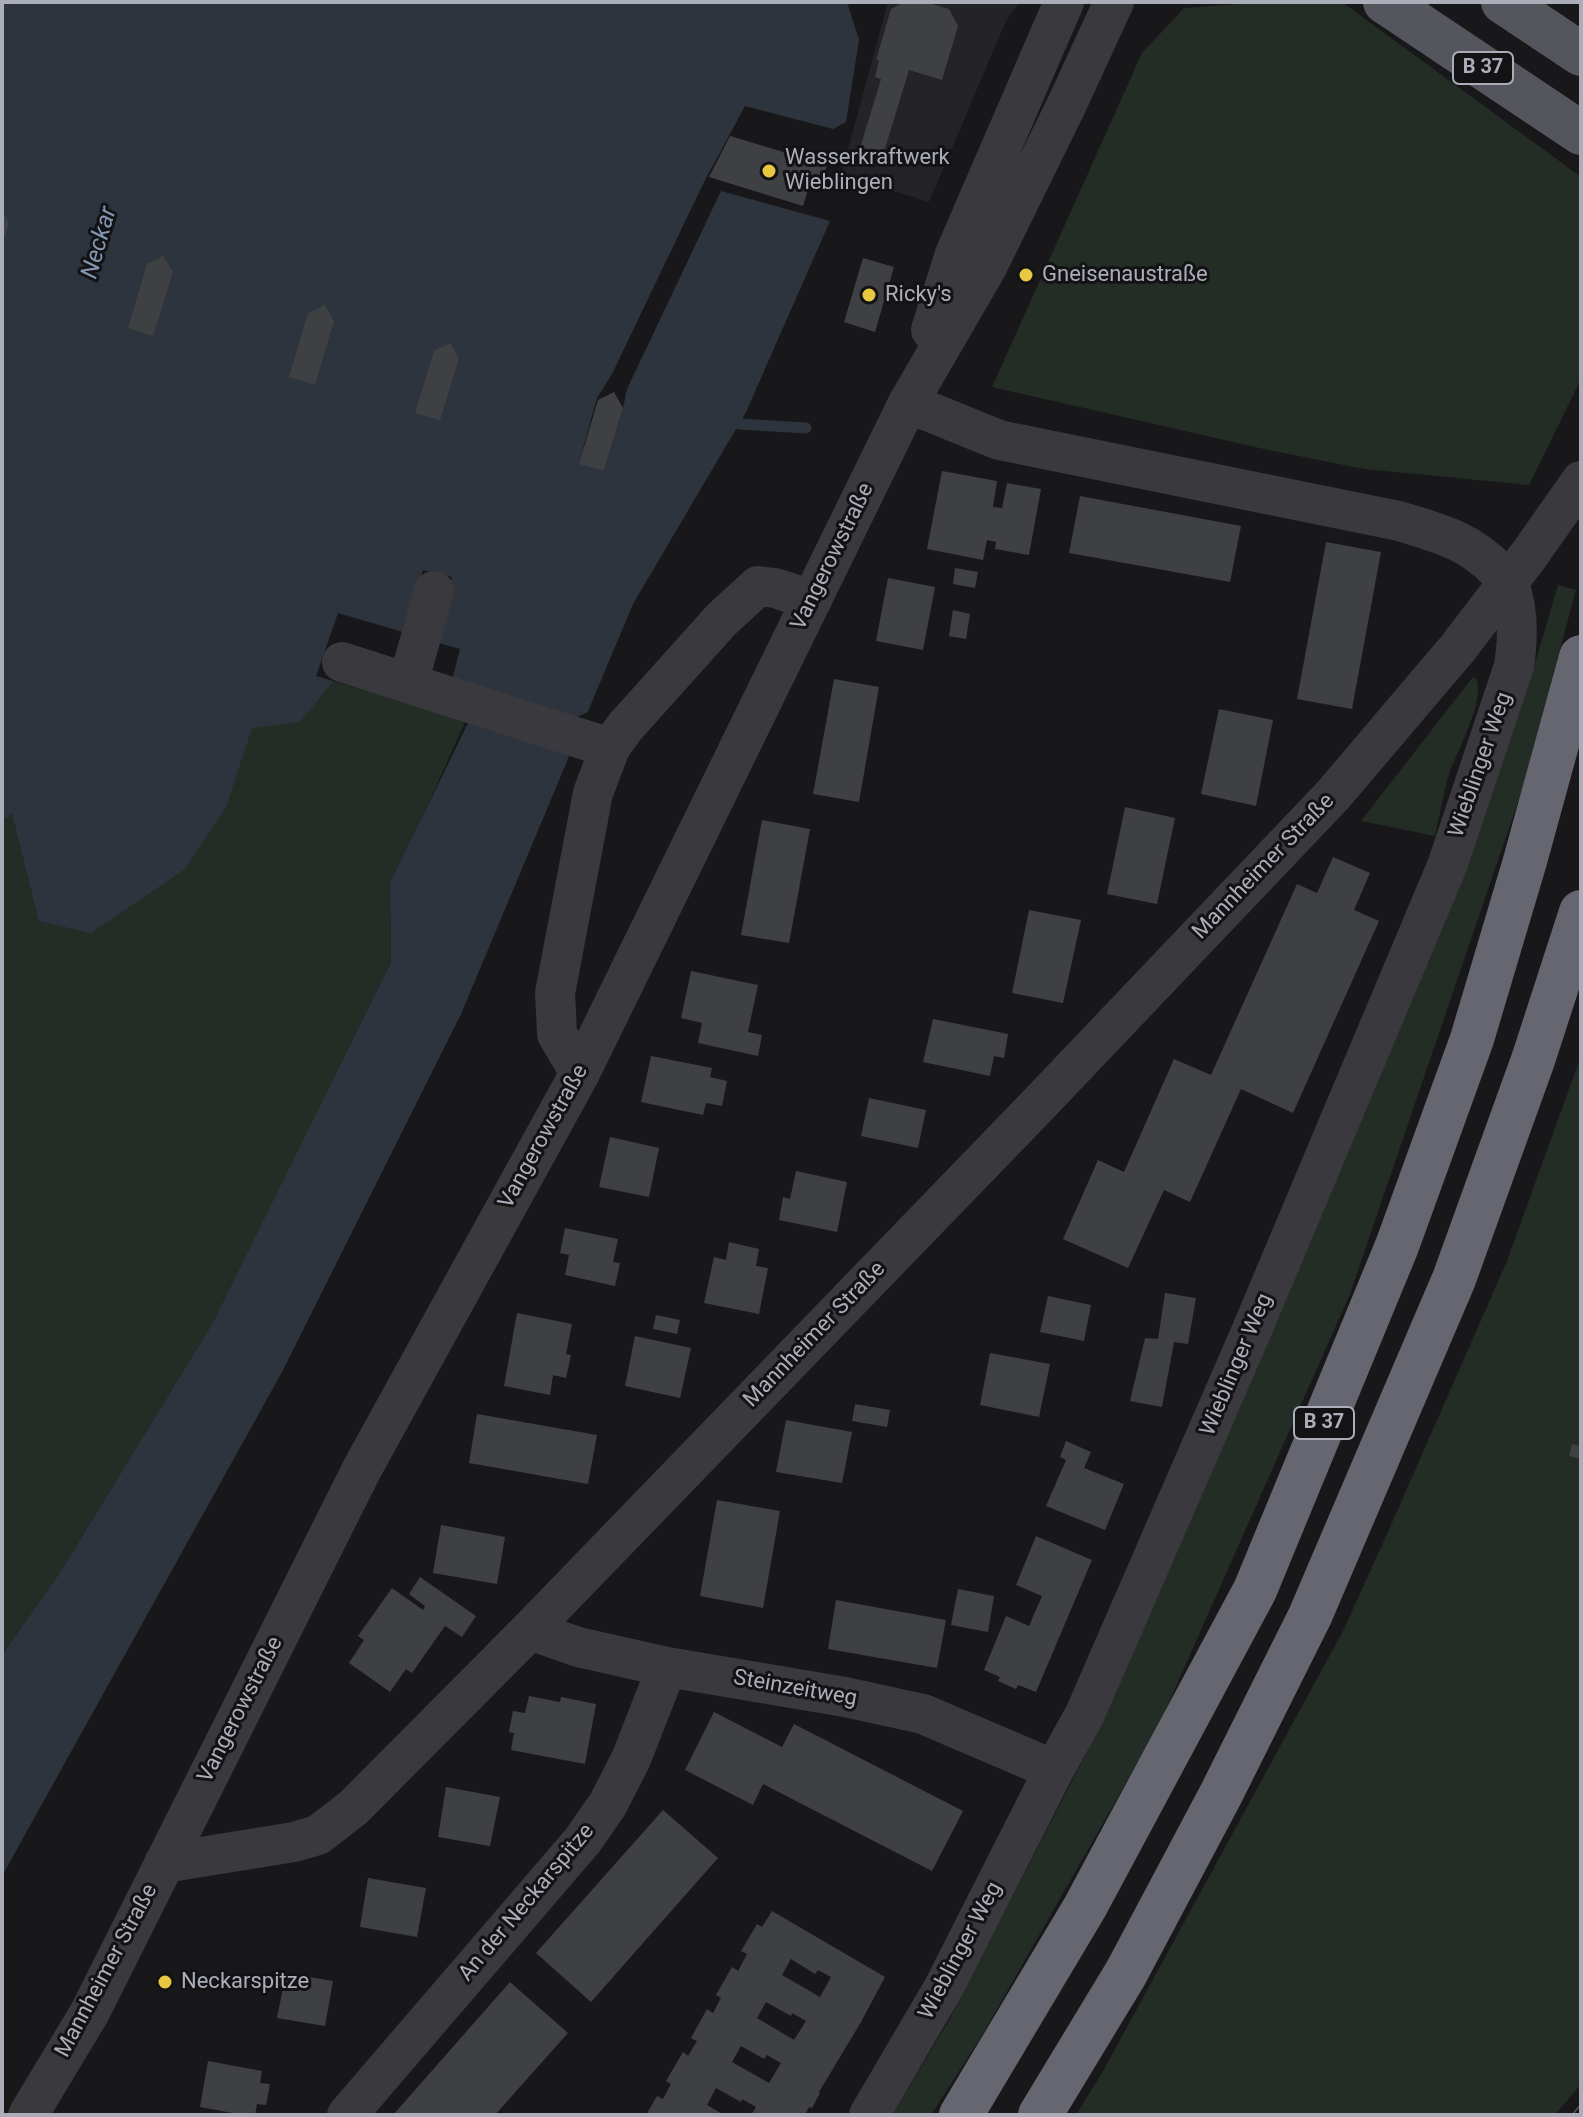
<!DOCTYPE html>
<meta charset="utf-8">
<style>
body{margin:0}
#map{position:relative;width:1583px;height:2117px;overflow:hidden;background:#18181a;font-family:Roboto,sans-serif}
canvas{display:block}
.frame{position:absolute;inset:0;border:4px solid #abadb9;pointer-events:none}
</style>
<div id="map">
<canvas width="1583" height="2117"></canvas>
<div class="frame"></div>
</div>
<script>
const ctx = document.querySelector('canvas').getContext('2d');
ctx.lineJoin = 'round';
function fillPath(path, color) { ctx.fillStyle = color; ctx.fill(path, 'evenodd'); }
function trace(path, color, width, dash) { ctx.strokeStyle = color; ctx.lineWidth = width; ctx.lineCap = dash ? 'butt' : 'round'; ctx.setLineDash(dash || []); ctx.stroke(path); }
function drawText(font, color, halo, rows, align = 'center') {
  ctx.font = font + ' Roboto,sans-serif'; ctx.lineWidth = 6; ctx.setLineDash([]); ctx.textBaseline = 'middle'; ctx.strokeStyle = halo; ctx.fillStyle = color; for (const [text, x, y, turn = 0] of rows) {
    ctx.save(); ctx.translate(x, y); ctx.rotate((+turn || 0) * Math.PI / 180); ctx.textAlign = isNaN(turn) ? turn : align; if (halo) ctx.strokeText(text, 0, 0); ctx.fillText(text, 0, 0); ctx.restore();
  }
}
fillPath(new Path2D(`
 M888 2H1020L1006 21 929 202 841 175Z`), '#242426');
fillPath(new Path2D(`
 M1266 2H1342L1581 177V379L1529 485 1364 469 1264 449 992 387 1142 53 1184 8Z
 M2 277 587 450 390 889 391 962 212 1324 61 1571 2 1655Z
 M1558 585 1576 590 1522 790 1350 1294 1158 1727 981 2037 931 2115H892L948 2022 1109 1709 1284 1291 1531 677Z
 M1472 678H1476C1486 700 1457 751 1449 774 1443 794 1440 815 1435 836L1361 821Z
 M1581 1056V2084L1555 2115H1076L1103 2071 1343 1631 1387 1534 1507 1261Z`), '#242c26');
fillPath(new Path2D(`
 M2 2H847L859 40 846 122 833 129 745 106 704 182 612 374 597 398 579 463 604 471 623 408 627 389 721 191 830 221 746 412 633 604 461 1014 282 1372 2 1876V1655L61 1571 212 1324 391 962 390 883 469 721 333 681 300 722 252 728 226 807 185 869 91 933 39 921 12 813 2 821Z`), '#2e343d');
fillPath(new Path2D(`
 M423 570 452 577 435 642 460 649 452 680 577 717 593 710 583 733 469 721 316 676 338 613 403 632Z`), '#18181a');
trace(new Path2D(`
 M739 424 806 428`), '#2e343d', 11);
fillPath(new Path2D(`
 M904 2H925L949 9 958 26 942 80 909 70 880 165 857 158 881 79 875 77 879 60H876L891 9Z
 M730 136 827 165 820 187 810 183 803 206 709 177Z
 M2 211 9 223 3 242H2Z
 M163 256 173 272 153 336 128 328 147 264Z
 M863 258 894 267 875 332 844 322Z
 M325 305 334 321 315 385 289 377 308 313Z
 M450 343 459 358 440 420 415 413 434 351Z
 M614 392 623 408 604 471 579 464 598 400Z
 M942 471 997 481 993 507 1002 508 1007 483 1041 489 1029 555 995 549 996 542 987 540 983 560 927 549Z
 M1080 496 1241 526 1230 582 1069 553Z
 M1326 542 1381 552 1352 709 1297 699Z
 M955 568 978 572 975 588 953 584Z
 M888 578 935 587 923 650 876 641Z
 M953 610 970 614 966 639 949 636Z
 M834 679 879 687 859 802 813 794Z
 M1219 709 1273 720 1256 806 1201 794Z
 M1125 807 1175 818 1157 904 1107 894Z
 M762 820 810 829 789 943 741 935Z
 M1333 857 1370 873 1354 910 1379 921 1293 1113 1241 1089 1190 1202 1164 1190 1128 1268 1063 1239 1098 1160 1124 1172 1174 1059 1211 1075 1297 884 1317 893Z
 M1029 910 1081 920 1063 1003 1012 993Z
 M691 971 758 985 748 1032 762 1035 758 1056 698 1043 702 1023 681 1018Z
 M933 1019 1008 1034 1004 1058 994 1056 990 1076 923 1062Z
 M651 1056 712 1068 710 1077 727 1081 722 1106 706 1103 703 1115 641 1102Z
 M869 1098 926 1110 918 1148 861 1136Z
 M610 1137 659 1148 649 1197 599 1187Z
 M796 1171 847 1182 837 1232 779 1220 783 1197 790 1199Z
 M565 1228 618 1239 613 1262 620 1263 615 1286 565 1275 569 1255 560 1253Z
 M729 1242 759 1249 756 1266 768 1268 759 1314 704 1303 714 1257 726 1260Z
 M1165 1293 1196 1298 1188 1344 1174 1342 1162 1407 1130 1401 1145 1338 1158 1339Z
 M1048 1296 1091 1305 1084 1341 1040 1332Z
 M517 1313 572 1324 566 1354 571 1355 566 1378 553 1375 550 1395 504 1386Z
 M656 1315 680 1320 677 1334 653 1329Z
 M635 1336 691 1348 680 1398 625 1386Z
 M990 1353 1050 1364 1039 1417 980 1405Z
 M855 1404 890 1410 887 1427 852 1421Z
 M477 1414 597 1435 588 1484 469 1463Z
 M786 1420 852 1432 842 1483 776 1472Z
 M1066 1441 1091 1452 1084 1468 1124 1484 1105 1530 1046 1506 1066 1460 1060 1457Z
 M1572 1444 1581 1446V1459L1569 1456Z
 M717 1500 780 1511 763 1608 700 1596Z
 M441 1525 505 1537 497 1584 433 1573Z
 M1036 1536 1092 1560 1036 1692 1018 1685 1016 1689 998 1681 1000 1677 984 1670 1006 1616 1029 1626 1042 1596 1016 1585Z
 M420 1577 476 1616 462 1637 445 1626 412 1673 406 1669 390 1692 349 1663 364 1640 358 1636 392 1588 423 1610 425 1606 409 1594Z
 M958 1589 994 1596 988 1632 951 1625Z
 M836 1600 946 1620 937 1668 828 1649Z
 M529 1696 560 1702 561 1697 596 1704 585 1764 511 1750 514 1733 509 1732 513 1711 525 1713Z
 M714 1712 782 1747 794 1724 963 1811 932 1871 763 1784 753 1805 685 1770Z
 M446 1787 500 1797 490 1846 438 1837Z
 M663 1810 718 1858 591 2002 536 1953Z
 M368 1878 426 1888 417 1937 360 1927Z
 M772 1911 885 1977 861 2022 819 2092 820 2093 812 2108 809 2107 805 2115H751L756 2107 742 2099 741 2102 716 2088 707 2105 724 2115H646L657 2096 663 2099 671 2084 666 2081 683 2052 688 2056 697 2041 691 2038 707 2009 713 2013 721 1998 716 1995 732 1967 738 1971 747 1954 741 1951 757 1924 762 1927ZM791 1959 815 1974 818 1970 831 1977 820 1997 782 1975ZM766 2002 791 2016 792 2013 806 2021 794 2040 757 2018ZM741 2046 764 2059 767 2055 781 2063 769 2083 732 2062Z
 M286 1973 333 1981 325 2026 277 2018Z
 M510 1982 568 2033 518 2089 495 2115H393Z
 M208 2061 262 2071 260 2083 270 2084 266 2105 257 2104 255 2115H243L200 2107Z`), '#3f4043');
trace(new Path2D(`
 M931 330 955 254 1064 2
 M342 662 610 748
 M408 683 434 591
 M580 1073 557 1034 555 993 593 793 610 748 625 727 721 620 758 586 775 588 812 600
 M530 1630 578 1647 667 1667 845 1697 923 1714 1054 1770
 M164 1863 294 1842 318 1835 353 1808 530 1630 1036 1107 1333 795 1457 649 1529 555 1581 481
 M28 2115 90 2012 363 1467 580 1073 908 403 987 267 1067 104 1114 2
 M347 2115 583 1840 608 1804 631 1759 667 1667
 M869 2115 944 1987 1054 1770 1085 1714 1251 1332 1447 866 1514 666C1518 640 1519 610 1509 585 1507 580 1502 576 1498 571 1469 540 1438 533 1399 521L999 440 908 403`), '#39393e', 40);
trace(new Path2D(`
 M1385 2 1581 133
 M1503 2 1581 54`), '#55565d', 44);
trace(new Path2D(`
 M961 2115 1085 1907 1255 1590 1397 1246 1472 1039 1525 861 1581 657
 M1040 2115 1126 1973 1221 1794 1310 1616 1454 1279 1533 1060 1581 912`), '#65666f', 44);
const rail = new Path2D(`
 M1577 2115 1581 2110`);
trace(rail, '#525359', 9);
trace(rail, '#131315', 6, [18]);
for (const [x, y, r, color] of [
 [769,171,8,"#e8c741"],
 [1026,275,8,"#e8c741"],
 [869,295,8,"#e8c741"],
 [165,1982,8,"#e8c741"]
]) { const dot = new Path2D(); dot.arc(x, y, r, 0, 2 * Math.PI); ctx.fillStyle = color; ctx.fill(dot); trace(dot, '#131315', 3); }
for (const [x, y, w] of [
 [1483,68,60],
 [1324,1423,60]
]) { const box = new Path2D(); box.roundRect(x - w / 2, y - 16, w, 32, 6); ctx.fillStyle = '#131315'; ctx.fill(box); trace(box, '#abadb9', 2); }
drawText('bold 20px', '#abadb9', null, [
 ["B 37",1483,68],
 ["B 37",1324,1423]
]);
drawText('22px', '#abadb9', '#131315', [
 ["Wasserkraftwerk",785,158],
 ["Wieblingen",785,183],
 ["Gneisenaustraße",1042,275],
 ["Ricky's",885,295],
 ["Neckarspitze",181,1982]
], 'left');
drawText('22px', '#abadb9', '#131315', [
 ["Vangerowstraße",833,557,-64],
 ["Wieblinger Weg",1481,765,-71],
 ["Mannheimer Straße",1264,867,-46],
 ["Vangerowstraße",544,1137,-61],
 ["Mannheimer Straße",815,1335,-46],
 ["Wieblinger Weg",1237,1365,-67],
 ["Steinzeitweg",795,1689,10],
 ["Vangerowstraße",241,1710,-63],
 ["An der Neckarspitze",527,1903,-50],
 ["Wieblinger Weg",961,1951,-62],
 ["Mannheimer Straße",107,1971,-62]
]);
drawText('italic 24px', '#8496b2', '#131315', [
 ["Neckar",100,243,-74]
]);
</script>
